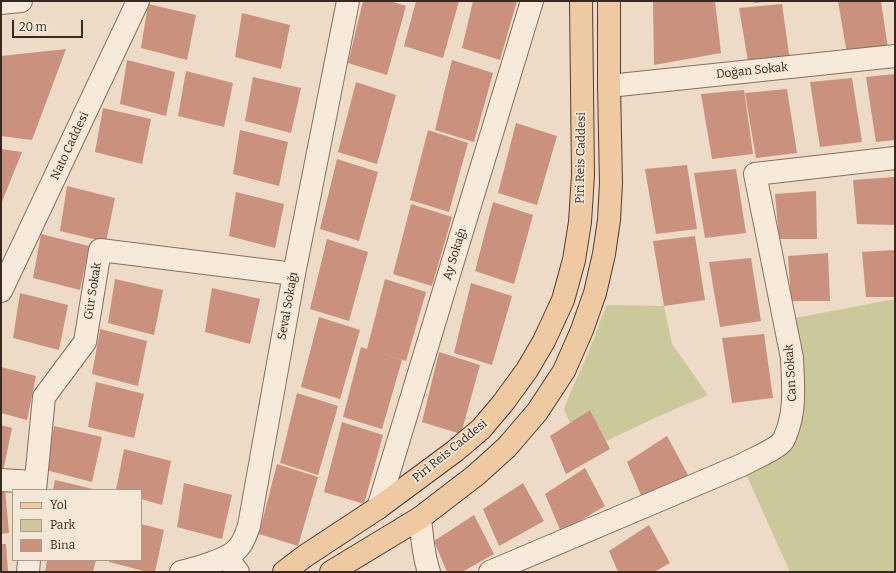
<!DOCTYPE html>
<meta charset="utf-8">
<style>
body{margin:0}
#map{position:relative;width:896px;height:573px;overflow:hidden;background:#eddbc7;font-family:Bitter,serif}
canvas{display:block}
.frame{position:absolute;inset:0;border:2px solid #392820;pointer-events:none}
.legend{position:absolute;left:12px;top:489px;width:130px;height:72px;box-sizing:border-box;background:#f4e7d6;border:1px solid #a99b8d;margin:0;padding:5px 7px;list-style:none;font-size:12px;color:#392820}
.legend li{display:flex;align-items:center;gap:8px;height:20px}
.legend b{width:20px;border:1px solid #a99b8d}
.scale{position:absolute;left:12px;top:20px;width:71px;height:18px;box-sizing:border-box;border:2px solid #392820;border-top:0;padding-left:5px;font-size:12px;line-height:14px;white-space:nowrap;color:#392820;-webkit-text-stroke:3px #f4e7d6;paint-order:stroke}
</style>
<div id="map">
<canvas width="896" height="573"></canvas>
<div class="frame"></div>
<ul class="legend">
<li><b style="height:5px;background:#eec9a1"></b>Yol</li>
<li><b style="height:11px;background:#cbc89b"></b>Park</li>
<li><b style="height:11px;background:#c9917e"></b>Bina</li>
</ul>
<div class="scale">20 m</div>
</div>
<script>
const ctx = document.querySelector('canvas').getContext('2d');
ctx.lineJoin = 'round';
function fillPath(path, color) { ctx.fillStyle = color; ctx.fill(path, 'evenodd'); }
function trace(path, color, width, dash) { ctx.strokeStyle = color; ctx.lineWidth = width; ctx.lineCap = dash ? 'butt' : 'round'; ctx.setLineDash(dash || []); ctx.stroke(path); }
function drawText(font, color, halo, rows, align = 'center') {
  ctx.font = font + ' Bitter,serif'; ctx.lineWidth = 3.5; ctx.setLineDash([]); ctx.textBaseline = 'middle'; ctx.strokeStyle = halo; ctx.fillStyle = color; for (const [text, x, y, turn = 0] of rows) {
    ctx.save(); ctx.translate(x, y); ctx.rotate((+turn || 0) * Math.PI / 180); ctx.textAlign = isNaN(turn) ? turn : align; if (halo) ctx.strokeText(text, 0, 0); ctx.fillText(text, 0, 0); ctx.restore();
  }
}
fillPath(new Path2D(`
 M895 299V572H790L742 465 783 442 785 320Z
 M607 305 664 306 672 344 708 395 659 416 606 441 590 410 570 423 564 409 573 386 583 365 594 339 599 324Z`), '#cbc89b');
fillPath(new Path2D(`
 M363 1H390L406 6 387 75 348 63Z
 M416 1H459L443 58 404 46Z
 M473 1H517L500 60 462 48Z
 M653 1H715L721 53 654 65Z
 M753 1H763L764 2 754 3Z
 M838 1H881L888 49 847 54Z
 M148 4 196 15 187 60 141 48Z
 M782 4 791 68 750 73 739 8Z
 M242 13 290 25 281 69 235 57Z
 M66 49 32 140 1 136V56Z
 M127 60 175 72 166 116 120 104Z
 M452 60 493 73 474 142 435 130Z
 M186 71 233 83 224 127 178 116Z
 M895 74V140L876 142 866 77Z
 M253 77 301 88 291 133 245 121Z
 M852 78 862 142 820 147 810 82Z
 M356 82 396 95 377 164 338 152Z
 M787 89 797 153 756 158 745 93Z
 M744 90 753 154 712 159 701 94Z
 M103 108 151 119 142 164 95 152Z
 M516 123 557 136 537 205 498 193Z
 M240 130 288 142 279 186 233 174Z
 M428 130 468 143 449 212 410 200Z
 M1 149 22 152 1 204Z
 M337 159 378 172 359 241 320 229Z
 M687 165 697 229 656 234 645 169Z
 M736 169 746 233 705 238 694 173Z
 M894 177 895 225 857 224 853 180Z
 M67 186 115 198 106 242 60 231Z
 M816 191 817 239H779L775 194Z
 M236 192 284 204 275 248 229 236Z
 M493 202 533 215 514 284 475 271Z
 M411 204 452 217 432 286 393 274Z
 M41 234 89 246 80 290 33 278Z
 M695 236 705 300 664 306 653 241Z
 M327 239 368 252 349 321 310 309Z
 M895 250V297H866L862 252Z
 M828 253 830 301H791L788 256Z
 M751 258 761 321 720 327 709 262Z
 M115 279 163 290 154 335 108 323Z
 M385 279 426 292 406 361 374 351 402 360 382 429 343 417 361 347 367 349Z
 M471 283 512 296 492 365 454 353Z
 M212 288 260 299 250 344 205 332Z
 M20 293 68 305 59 350 13 338Z
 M319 317 360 330 340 399 301 387Z
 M100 329 147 341 138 386 92 374Z
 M764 334 773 398 732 403 722 338Z
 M439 352 480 365 461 434 422 422Z
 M1 367 36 376 27 420 1 413Z
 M96 382 144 394 134 438 88 427Z
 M297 393 338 406 318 475 280 463Z
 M590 410 610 449 566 474 550 436Z
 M342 422 383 435 364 504 324 492Z
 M1 425 12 428 3 472H1Z
 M54 426 102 437 92 482 46 470Z
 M667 436 688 475 643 500 627 462Z
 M124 449 171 461 162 505 141 499V490H116Z
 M277 464 318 477 298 546 259 534Z
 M585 468 605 506 561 532 545 494Z
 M55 480 93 489V490H53Z
 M184 483 232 495 222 539 177 527Z
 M523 483 544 521 499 546 483 509Z
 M5 489 9 533 1 534V490Z
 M474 515 494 554 462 572H447L434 541Z
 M141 524 164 530 155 572H148L109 562V560H141Z
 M649 525 670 563 654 572H618L609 551Z
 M1 544H6L8 572H1Z
 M47 560H96L93 572H45Z`), '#c9917e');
const minor = new Path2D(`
 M1 3 21 1
 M609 86 895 56
 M1 291 138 1
 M1 480 35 482
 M35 490 44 397 85 342 100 250 294 274
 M378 508 532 1
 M420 518C422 536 423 555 429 572
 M226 557 238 572
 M28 572 29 560
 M181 572C194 569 230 559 238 548 244 542 246 534 249 526L294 274 348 1
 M490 572 742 465C752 459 774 451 782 442 784 440 785 437 786 434 796 410 793 384 792 358L755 174 895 158`);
const major = new Path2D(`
 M284 572 305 556 378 508 455 451 481 429 503 403 527 370 544 341 563 300 574 260 580 222 583 175 581 1
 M331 572 420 518 476 475 507 447 537 412 564 371 582 330 595 293 604 254 609 220 611 183 609 86V1`);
trace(minor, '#886d5d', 24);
trace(major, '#563c31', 24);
trace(minor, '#f8eada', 22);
trace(major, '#eec9a1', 22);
drawText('12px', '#392820', '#f4e7d6', [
 ["Doğan Sokak",752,71,-6],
 ["Nato Caddesi",70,146,-65],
 ["Piri Reis Caddesi",581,158,-89],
 ["Ay Sokağı",455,254,-73],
 ["Gür Sokak",93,291,-81],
 ["Seval Sokağı",288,306,-80],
 ["Can Sokak",791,373,-94],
 ["Piri Reis Caddesi",450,451,-39]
]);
</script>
